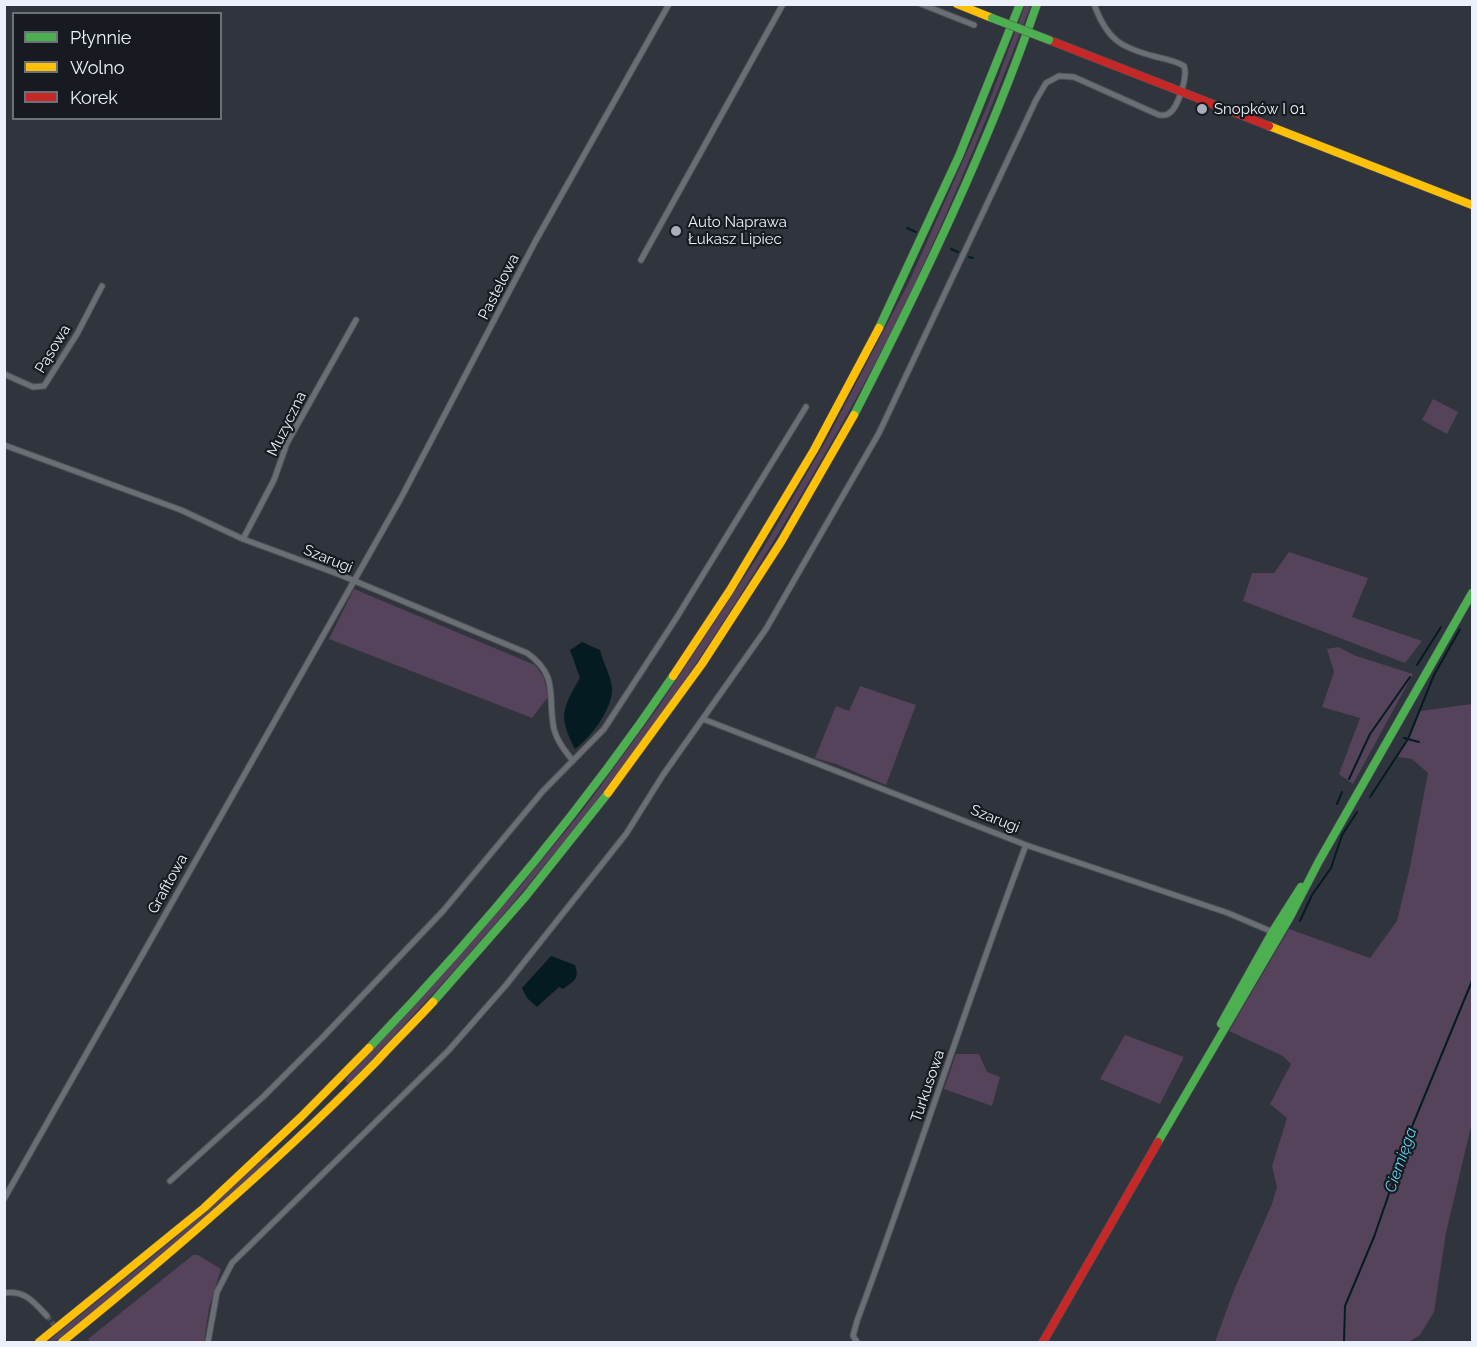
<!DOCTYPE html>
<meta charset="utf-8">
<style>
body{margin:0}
#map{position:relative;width:1477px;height:1347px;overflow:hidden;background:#30343c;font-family:Raleway,sans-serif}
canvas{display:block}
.frame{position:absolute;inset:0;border:6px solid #ecf0fa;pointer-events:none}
.legend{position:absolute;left:12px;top:12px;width:210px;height:108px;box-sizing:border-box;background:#171a20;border:2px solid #6c7077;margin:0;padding:8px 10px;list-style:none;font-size:18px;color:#ecf0fa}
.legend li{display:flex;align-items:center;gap:12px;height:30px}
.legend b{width:30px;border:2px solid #6c7077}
</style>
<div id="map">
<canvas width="1477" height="1347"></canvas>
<div class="frame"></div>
<ul class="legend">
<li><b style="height:8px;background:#4caf50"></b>Płynnie</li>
<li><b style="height:8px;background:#ffc107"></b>Wolno</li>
<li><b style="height:8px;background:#c62828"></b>Korek</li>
</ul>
</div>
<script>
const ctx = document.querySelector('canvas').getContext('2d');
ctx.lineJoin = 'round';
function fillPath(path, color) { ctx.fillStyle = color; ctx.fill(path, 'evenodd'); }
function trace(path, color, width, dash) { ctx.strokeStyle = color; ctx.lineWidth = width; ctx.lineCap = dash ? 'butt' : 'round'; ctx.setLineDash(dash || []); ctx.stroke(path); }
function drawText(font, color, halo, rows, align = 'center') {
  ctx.font = font + ' Raleway,sans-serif'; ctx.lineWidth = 4.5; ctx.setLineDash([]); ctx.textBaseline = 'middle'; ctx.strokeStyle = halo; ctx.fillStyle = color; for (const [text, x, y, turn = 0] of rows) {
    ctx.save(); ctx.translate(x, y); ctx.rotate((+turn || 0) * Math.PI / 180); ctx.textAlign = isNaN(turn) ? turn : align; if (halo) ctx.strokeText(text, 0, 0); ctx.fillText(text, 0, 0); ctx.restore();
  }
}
fillPath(new Path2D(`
 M1025 5H1031C995 99 957 193 914 285 882 353 845 420 807 485 761 563 714 640 661 714 567 845 461 968 348 1084L345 1080 519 888 586 806 657 709 764 547 828 437 909 282 989 102Z
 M1433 399 1458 412 1447 434 1422 420Z
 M1289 552 1368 578 1352 617 1422 641 1405 663 1243 601 1252 573H1274Z
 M354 589 535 665 544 678 548 697 532 718 329 639Z
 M1338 647 1356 656 1413 674 1353 784 1339 774 1360 718 1322 707 1334 672 1327 649Z
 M860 686 916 705 886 785 836 764 815 758 836 706 849 711Z
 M1472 704V1122L1446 1233 1434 1312 1420 1335 1409 1342H1215L1234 1290 1272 1204 1277 1187 1272 1166 1287 1118 1270 1104 1291 1064 1283 1056 1229 1031 1289 929 1370 958 1397 921 1410 867 1428 773 1412 759 1398 757 1420 711Z
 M1125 1035 1184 1057 1160 1104 1100 1079Z
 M956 1054H979L987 1072 1000 1077 992 1106 944 1089Z
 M267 1156 270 1160C201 1224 128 1284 55 1342H47L174 1239Z
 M193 1255H198L221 1269 209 1308 204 1342H91L88 1339Z`), '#55435b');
fillPath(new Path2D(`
 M582 642 600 650C603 663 612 677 612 690 612 710 590 738 575 749 558 716 562 709 580 678L570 650Z
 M551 956 575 965C580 979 574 981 563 989L559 987 537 1007 527 998 522 988Z`), '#051b22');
trace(new Path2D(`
 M907 228 916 232
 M951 249 958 252
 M969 257 973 258
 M1417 665 1441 627
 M1404 738 1419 742
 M1349 779 1370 734 1410 677
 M1370 797 1408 739 1434 675 1460 629
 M1337 804 1342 792
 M1300 921 1312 895 1331 868 1342 835 1357 812
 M1344 1342 1345 1306 1374 1237 1413 1124 1472 981`), '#051b22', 2);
trace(new Path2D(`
 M47 1316 66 1341`), '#4c5058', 5, [5, 2.5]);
const street = new Path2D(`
 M921 4 974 25
 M641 260 783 4
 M4 374 33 387 44 386 77 334 102 286
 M4 445 181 510 243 539 338 574 527 653C560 676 547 697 554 729 557 741 565 751 573 761
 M243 539 274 480 287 443 356 320
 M703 719 1026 845 1228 913 1275 933
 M170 1181 263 1097 323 1037 443 911 543 791 604 729 677 617 806 407
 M4 1199 401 498 535 242 669 4
 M4 1293C25 1290 34 1302 47 1316
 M208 1342 217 1292 232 1263 448 1051 506 985 626 834 663 775 766 629 879 433 1036 100 1046 83 1059 76 1074 77 1159 115C1162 115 1165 116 1168 114 1178 109 1188 76 1184 66 1176 61 1166 59 1157 57 1121 48 1107 40 1094 4
 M857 1342 853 1336 857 1321C916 1163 966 1003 1026 845`);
const fast = new Path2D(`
 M879 328 959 156 1020 4
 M854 415C923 281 988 146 1037 4
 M433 1002 526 896 608 793
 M1221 1024 1273 931 1301 887
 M369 1048C480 932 583 809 673 676
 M1158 1142 1290 917 1319 861 1472 593`);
const slow = new Path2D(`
 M957 4 992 18
 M1269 126 1472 205
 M673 676 730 590 814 450 879 328
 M608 793 702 664 781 542 854 415
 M39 1342 204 1208 301 1117 369 1048
 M62 1342C172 1253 278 1162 377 1061 395 1041 415 1022 433 1002`);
const jam = new Path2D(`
 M1049 40 1269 126
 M1043 1342 1158 1142`);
trace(street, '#50535a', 7);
trace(fast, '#50535a', 9);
trace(slow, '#50535a', 9);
trace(jam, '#50535a', 9);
trace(street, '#6b6e74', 5);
trace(fast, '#4caf50', 8);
trace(slow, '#ffc107', 8);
trace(jam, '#c62828', 8);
const fastBridge = new Path2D(`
 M992 18 1049 40`);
trace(fastBridge, '#50535a', 9, []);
trace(fastBridge, '#4caf50', 8);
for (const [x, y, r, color] of [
 [1202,109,6,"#aaaeb8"],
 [676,231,6,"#aaaeb8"]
]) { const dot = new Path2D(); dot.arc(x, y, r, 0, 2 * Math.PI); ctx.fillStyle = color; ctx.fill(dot); trace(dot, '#171a20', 2); }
drawText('15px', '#ecf0fa', '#171a20', [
 ["Snopków I 01",1214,109],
 ["Auto Naprawa",688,222],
 ["Łukasz Lipiec",688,239]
], 'left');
drawText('15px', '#ecf0fa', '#171a20', [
 ["Pastelowa",499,287,-63],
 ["Pąsowa",53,349,-59],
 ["Muzyczna",287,424,-64],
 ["Szarugi",328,559,22],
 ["Szarugi",995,819,22],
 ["Grafitowa",168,884,-61],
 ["Turkusowa",928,1086,-71]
]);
drawText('italic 16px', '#5bd5f0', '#171a20', [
 ["Ciemięga",1401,1160,-71]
]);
</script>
